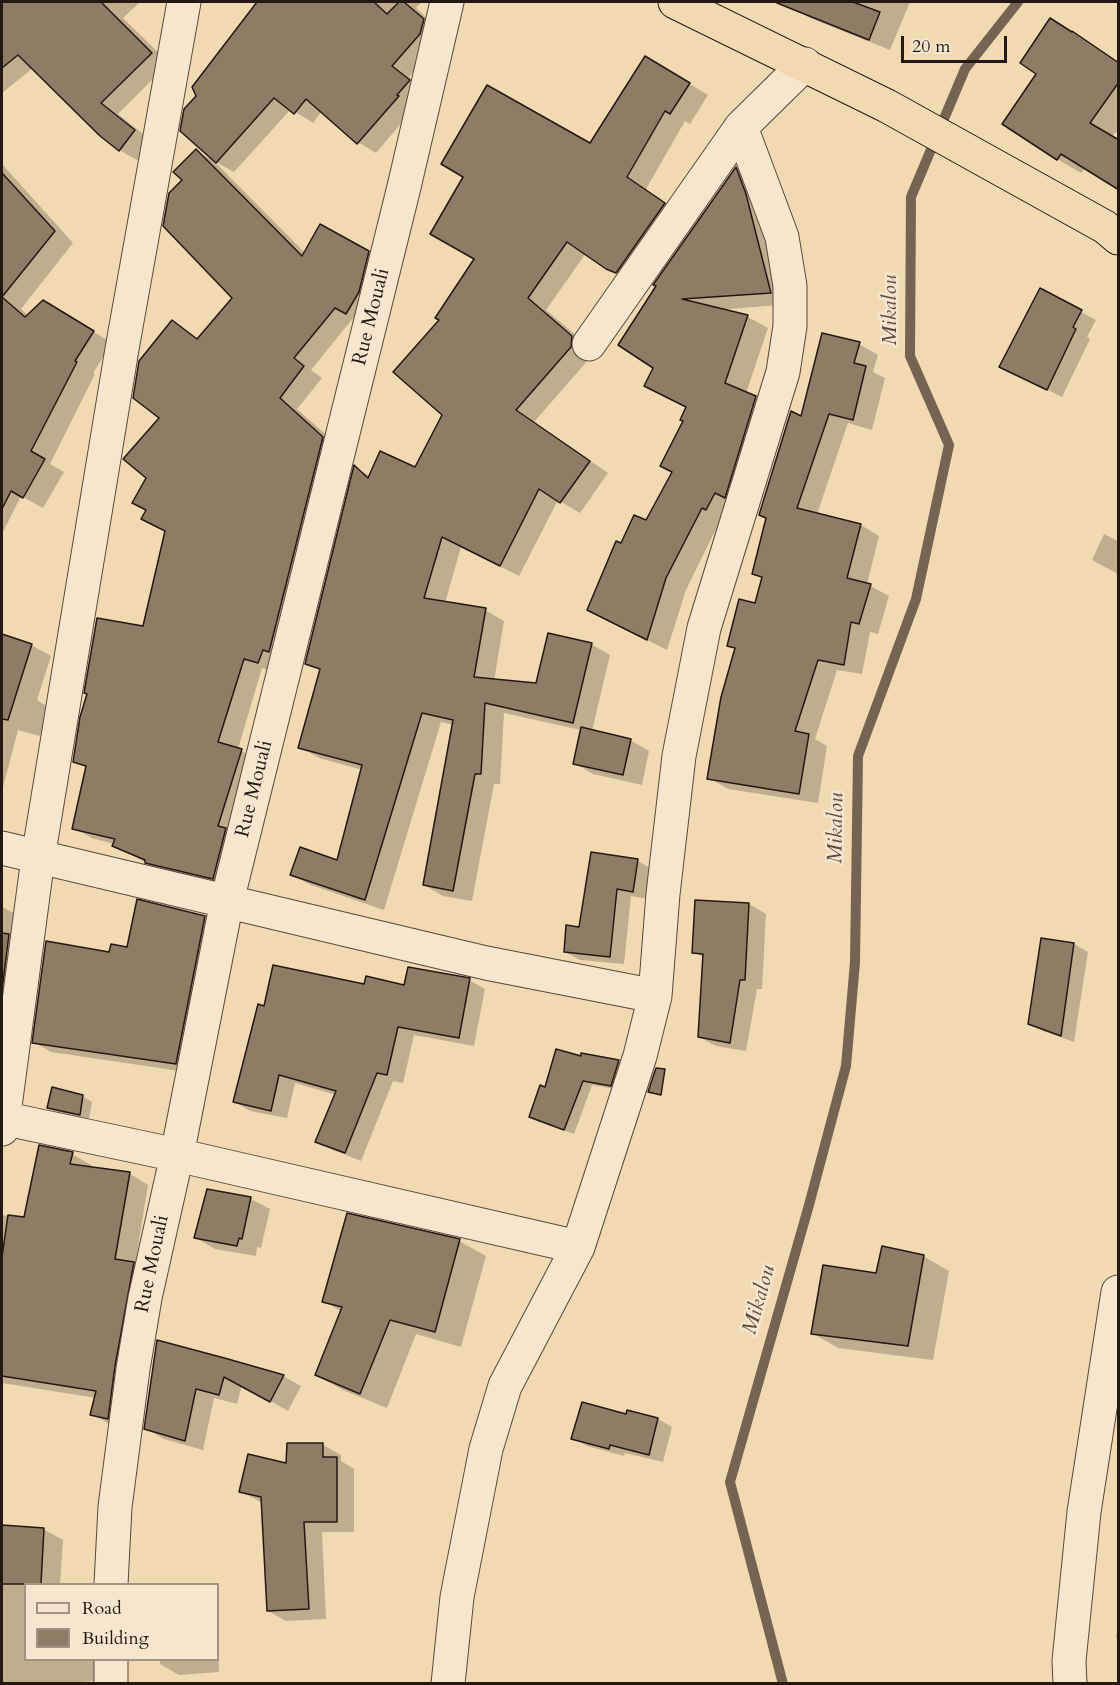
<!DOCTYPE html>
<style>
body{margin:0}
#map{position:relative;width:1120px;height:1685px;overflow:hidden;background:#f1d9b2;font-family:Cardo,serif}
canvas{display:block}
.frame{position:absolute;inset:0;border:3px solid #241812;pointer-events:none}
.legend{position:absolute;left:24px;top:1583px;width:195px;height:78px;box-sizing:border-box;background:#f6e6cd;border:2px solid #a29482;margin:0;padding:8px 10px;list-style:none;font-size:18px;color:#241812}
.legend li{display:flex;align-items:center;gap:12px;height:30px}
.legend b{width:30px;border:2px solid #a29482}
.scale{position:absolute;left:901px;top:36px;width:106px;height:27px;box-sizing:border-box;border:3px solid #241812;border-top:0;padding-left:8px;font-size:18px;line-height:21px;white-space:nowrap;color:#241812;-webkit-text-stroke:4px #f6e6cd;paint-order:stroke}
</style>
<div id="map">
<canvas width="1120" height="1685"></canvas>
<div class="frame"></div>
<ul class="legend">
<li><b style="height:8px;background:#f6e6cd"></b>Road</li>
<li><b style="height:16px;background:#8f7c65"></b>Building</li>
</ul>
<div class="scale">20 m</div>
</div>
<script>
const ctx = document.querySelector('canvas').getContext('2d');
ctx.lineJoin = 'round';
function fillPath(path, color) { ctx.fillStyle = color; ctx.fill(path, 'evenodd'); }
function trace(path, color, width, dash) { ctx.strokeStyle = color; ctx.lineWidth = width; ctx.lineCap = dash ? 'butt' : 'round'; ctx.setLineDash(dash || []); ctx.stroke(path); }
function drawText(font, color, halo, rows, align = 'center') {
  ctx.font = font + ' Cardo,serif'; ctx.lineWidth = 5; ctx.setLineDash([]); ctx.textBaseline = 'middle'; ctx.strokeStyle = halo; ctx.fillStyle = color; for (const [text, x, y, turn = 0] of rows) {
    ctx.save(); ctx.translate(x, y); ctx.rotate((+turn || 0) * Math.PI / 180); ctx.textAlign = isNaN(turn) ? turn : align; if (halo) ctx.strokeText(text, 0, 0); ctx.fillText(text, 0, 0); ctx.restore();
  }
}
fillPath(new Path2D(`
 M2 2H140L123 18 169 63 118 114 152 141 137 160 119 150 33 68 2 93Z
 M259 2H421L416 8 441 31 438 44 409 77 426 91 415 107 376 153 358 142 322 111 313 123 291 109 234 172 214 161 305 253 321 226 387 263 365 323 354 317 311 370 322 378 297 409 341 448 277 673 262 668 238 749 259 761 232 888 165 873 132 855 114 844 92 838 73 828 87 768 75 761 144 628 166 532 143 519 147 510 148 478 161 418 172 322 199 339 234 298 184 180 196 151 214 161 215 160 193 87Z
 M781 2H910L890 50 810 18Z
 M1051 20 1097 47 1118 62V130L1081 173 1057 159 1038 73Z
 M646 58 708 95 690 124 685 121 646 189 683 215 627 279 586 253 546 310 591 348 590 358 534 422 608 473 580 513 558 500 519 576 461 547 445 603 485 610 504 621 494 681 538 685 591 644 610 655 592 731 630 740 649 751 642 785 593 774 574 763 581 730 504 713 500 784H494L472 901 443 896 424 885 454 725 441 722 384 910 311 885 292 875 338 862 363 770 319 758 300 747 321 671 307 663 355 468 370 476 416 468 590 145Z
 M2 164 73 243 21 309 29 316 43 302 112 343 93 373 95 374 50 464 64 472 43 508 21 496 2 534Z
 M736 169 756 180 790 304 718 310 748 317 768 328 746 393 775 409 686 590 667 650 609 621 622 545 647 522 674 472 687 408 655 367 620 345Z
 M1040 290 1096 320 1087 337 1090 339 1062 397 1015 374Z
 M859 344 878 355 873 372 885 378 872 430 848 423 817 514 861 525 879 536 867 584 889 596 878 634 870 632 862 674 837 670 815 739 827 746 818 803 728 789 709 778 736 649 729 645 756 604 763 579 753 573 802 418Z
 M1104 534 1118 541V574L1092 560Z
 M2 635 31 645 51 656 37 700 48 707 40 736 18 730 2 791Z
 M593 853 638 861 652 869 648 899 631 896 624 964 580 960 565 952 581 928Z
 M697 901 749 904 766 914 762 989H757L746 1051 716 1046 699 1037 704 958 694 952Z
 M2 907 23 918 2 1010Z
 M204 917 222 927 193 1073 51 1052 34 1042 110 954 128 949Z
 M1042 940 1074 944 1088 952 1074 1042 1043 1031 1030 1023Z
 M469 980 485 989 474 1046 414 1035 403 1083 393 1081 361 1161 333 1150 317 1142 336 1095 295 1083 287 1118 250 1111 235 1102 266 1008 365 986 405 987Z
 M582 1058 618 1062 627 1067 620 1090 592 1085 574 1134 540 1122 531 1117 546 1088Z
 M53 1089 83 1097 92 1102 89 1119 58 1113 49 1108Z
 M72 1154 91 1165V1168L129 1173 148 1185 135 1265 153 1275 111 1425 92 1414 96 1398 2 1383V1215L25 1219Z
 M208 1190 251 1199 270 1209 261 1248 257 1247 256 1256 215 1249 196 1238Z
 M459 1241 486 1256 461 1347 416 1334 387 1408 343 1390 316 1375 342 1312 324 1301Z
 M923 1256 949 1271 933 1360 838 1348 812 1333Z
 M158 1342 283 1376 301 1386 288 1411 242 1385 237 1404 214 1398 203 1450 164 1439 146 1429Z
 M627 1416 658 1419 672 1427 663 1462 625 1453 624 1456 587 1446 573 1438Z
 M323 1445 341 1455V1461L354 1469V1532H322L326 1619 286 1621 268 1611 263 1503 241 1492Z
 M2 1526 43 1529 63 1540 60 1584H71H26V1660H109L107 1680 58 1684H2Z
 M1118 1633V1652L1116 1634Z
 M218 1639 219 1672 179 1675 160 1664V1660H218Z`), '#0003');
trace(new Path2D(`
 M783 1684 730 1482 809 1205 846 1066 855 962 858 756 916 599 949 445 910 356 911 197 965 69 1018 2`), '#756452', 10);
const building = new Path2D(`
 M2 2H101L152 53 101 103 135 130 119 151 100 136 18 55 2 68Z
 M257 2H374L387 14 399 2H404L424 19 420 34 392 66 410 80 397 95 399 96 357 144 306 99 294 114 274 98 216 163 180 131 184 109 196 96 192 87Z
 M778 2H853L880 12 869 40 777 3Z
 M1050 18 1072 32V31L1119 63V82L1090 123 1119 140V190L1061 154 1057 160 1002 124 1036 74 1020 63Z
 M645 56 690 83 670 114 665 111 627 177 665 203 616 273 606 269 567 242 528 298 572 336 571 347 516 410 590 461 560 503 539 489 500 566 442 537 424 598 486 608 474 677 536 683 548 633 592 643 573 723 485 703 481 774H475L453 891 423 885 453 720 422 713 365 900 290 875 300 847 337 860 362 765 298 748 320 669 305 664 354 465 368 478 380 451 415 467 442 415 393 372 439 320 435 318 474 259 430 234 463 177 441 164 487 85 590 143Z
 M196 149 302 256 320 224 369 251 359 292 346 314 335 308 294 358 304 366 280 398 323 437 269 652 263 650 258 663 244 659 218 742 242 749 218 826 226 828 213 879 145 863V860L112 846 115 839 72 829 86 766 73 762 80 717 87 694 84 693 97 618 143 626 165 531 141 519 146 510 132 503 146 478 123 459 159 418 133 398 139 361 172 320 197 339 232 298 163 226 169 193 182 180 173 172Z
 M736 167 746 194 771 293 682 299 748 315 725 383 756 396 725 498 715 493 706 510 702 508 666 578 647 640 587 610 616 541 621 543 634 515 646 520 672 472 660 466 683 421 680 420 686 407 644 386 653 368 618 345 656 286 653 285Z
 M2 173 55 231 2 297 25 317 43 300 94 331 75 361 77 362 31 451 45 459 23 498 11 491 2 509Z
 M1040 288 1082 310 1073 327 1076 329 1047 390 999 367Z
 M822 333 860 342 854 363 866 366 853 420 829 414 797 508 861 524 847 578 871 584 859 624 851 622 844 665 818 660 795 731 809 734 799 794 707 779 721 697 735 648 727 646 739 599 755 603 762 577 752 574 766 518 759 515 791 411 801 416Z
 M2 634 32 644 8 720 2 719Z
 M581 727 631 739 623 775 573 764Z
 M591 852 638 859 633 892 617 889 610 957 564 952 566 925 579 927Z
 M137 899 205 916 176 1064 32 1043 46 941 109 952 111 944 127 947Z
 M695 900 749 903 745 980H740L730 1043 698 1037 703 954 692 953Z
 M2 933 9 934 2 990Z
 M1041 938 1074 943 1061 1036 1028 1024Z
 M273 965 364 984 366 976 404 985 408 967 470 978 459 1038 398 1027 387 1075 377 1073 345 1153 315 1142 336 1091 279 1075 271 1111 233 1102 258 1004 264 1006Z
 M556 1049 581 1056V1053L619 1060 611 1086 583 1081 564 1130 529 1117 540 1085 545 1087Z
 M656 1068 665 1069 661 1095 648 1092Z
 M52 1087 83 1095 80 1115 47 1108Z
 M39 1145 73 1152 70 1164 130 1172 115 1259 134 1262 115 1366 108 1419 90 1415 96 1391 2 1376V1257L8 1215 24 1217Z
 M207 1189 251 1197 242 1239 239 1238 237 1246 194 1238Z
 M347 1213 460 1239 435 1332 390 1320 360 1394 315 1375 342 1307 322 1302Z
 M882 1246 924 1255 908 1346 811 1334 823 1265 876 1273Z
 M157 1340 228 1359 284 1375 270 1402 224 1377 219 1395 196 1389 185 1441 144 1429Z
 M582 1402 626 1414 627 1410 658 1418 649 1455 610 1445 609 1449 571 1439Z
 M287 1443H323V1457H337V1522H304L309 1609 267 1611 261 1497 239 1492 248 1454 286 1463Z
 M2 1525 44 1528 41 1584H2Z`);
fillPath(building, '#8f7c65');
trace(building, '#241812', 1.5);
const minor = new Path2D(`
 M589 344 741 127 805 64
 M2 848 486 963 655 996
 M2 1118 177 1155 578 1247
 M2 1129 38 858 122 349 184 2
 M111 1584 115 1507 133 1369 145 1298 177 1155 227 901 404 187 447 2
 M111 1660V1684
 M448 1684 457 1597 486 1449 505 1386 578 1247 640 1056 655 996 663 894 679 756 704 628 783 372 790 326V286L782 237 741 127
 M1070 1684 1069 1661 1084 1512 1118 1292`);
const trunk = new Path2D(`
 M675 2 887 106 1105 227 1118 238`);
trace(minor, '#57483a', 35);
trace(trunk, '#241812', 35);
trace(minor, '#f6e6cd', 33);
trace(trunk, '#f1d9b2', 33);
drawText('20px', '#241812', '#f6e6cd', [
 ["Rue Mouali",372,317,-76],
 ["Rue Mouali",255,789,-76],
 ["Rue Mouali",153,1264,-78]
]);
drawText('italic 21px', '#5a4b3c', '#f6e6cd', [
 ["Mikalou",891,310,-90],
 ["Mikalou",837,828,-89],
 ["Mikalou",760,1300,-74]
]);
</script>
